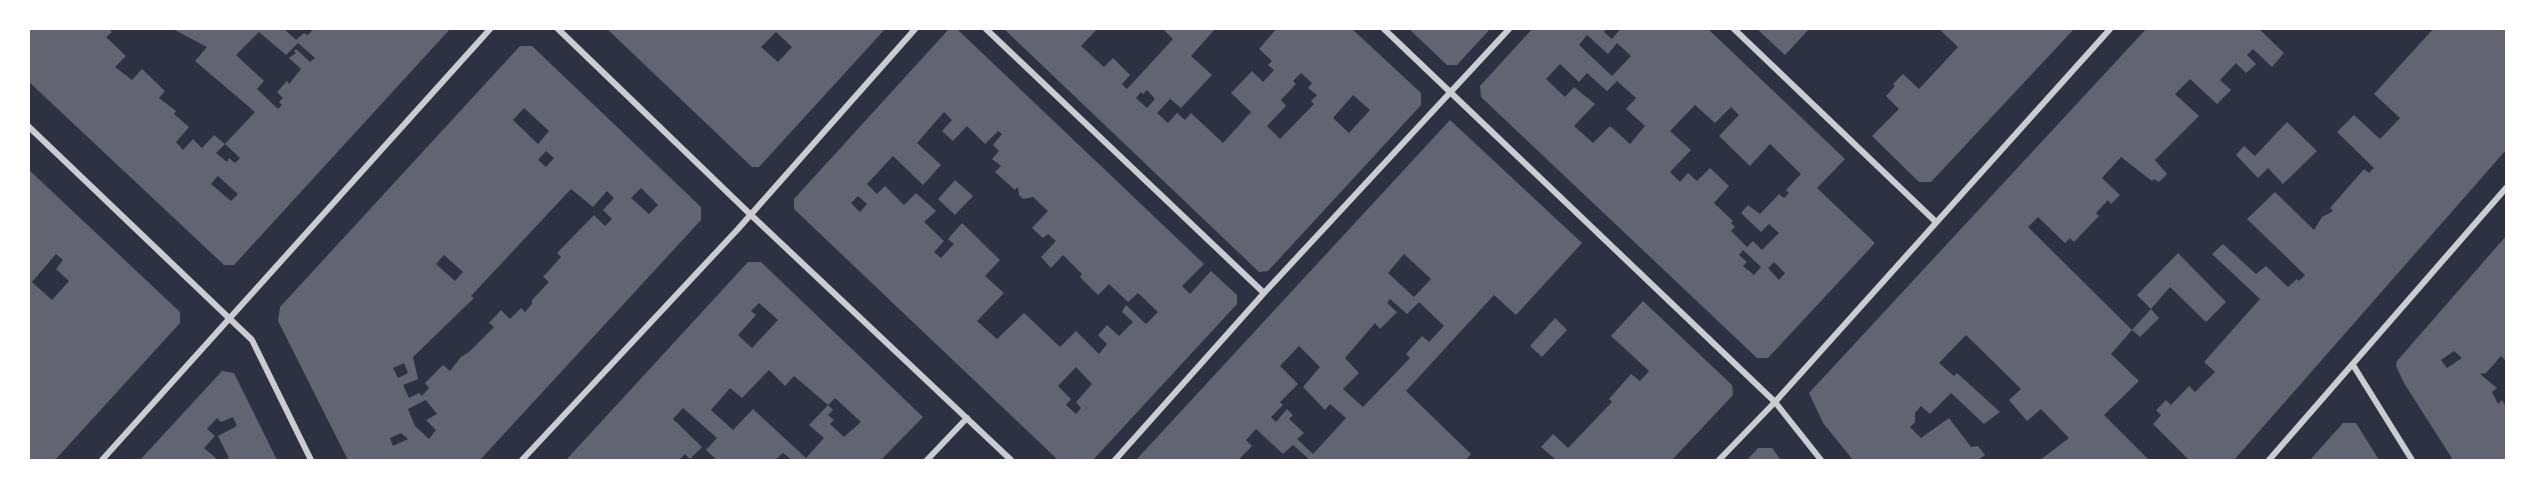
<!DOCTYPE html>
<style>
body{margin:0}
#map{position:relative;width:2535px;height:489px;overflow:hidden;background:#2d3142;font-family:"Roboto Serif",serif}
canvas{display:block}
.frame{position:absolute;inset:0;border:30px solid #fff;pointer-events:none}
</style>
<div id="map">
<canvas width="2535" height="489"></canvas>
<div class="frame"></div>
</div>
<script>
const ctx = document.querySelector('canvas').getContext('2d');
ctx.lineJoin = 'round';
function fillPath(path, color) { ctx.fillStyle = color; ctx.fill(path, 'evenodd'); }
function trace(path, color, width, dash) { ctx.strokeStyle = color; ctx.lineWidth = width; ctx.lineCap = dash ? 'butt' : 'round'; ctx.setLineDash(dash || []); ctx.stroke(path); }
fillPath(new Path2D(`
 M28 28H108L112 32 106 37 126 56 115 67 132 80 142 69 165 91 159 98 176 111 174 114 189 127 176 142 183 150 193 139 202 148 214 135 225 144 216 153 227 162 229 158 235 163 240 158 225 144 255 112 195 61 207 47 171 28H283L296 40 304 33 308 35 314 28H451L234 265H224L28 81ZM259 32 286 55 298 43 315 58 310 62 296 49 294 51 296 53 289 58 301 69 289 84 287 81 277 92 283 98 279 102 282 105 278 109 257 89 264 81 236 55ZM218 176 238 194 231 201 211 184Z
 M606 28H886L759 167H752ZM776 32 792 47 778 62 761 47Z
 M1003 28H1098L1081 46 1104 67 1113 58 1130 75 1122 84 1127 89 1173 39 1162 28H1216L1191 56 1212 75 1181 108 1170 99 1157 113 1168 123 1177 113 1185 120 1191 113 1223 143 1251 112 1231 93 1252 71 1263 82 1274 70 1268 65 1272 61 1259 49 1277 28H1351L1421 93V105L1268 271 1259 272ZM1301 73 1312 83 1308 88 1317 95 1311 101 1314 104 1280 139 1267 126 1286 106 1281 100 1296 84 1293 81ZM1147 90 1155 99 1147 108 1136 98 1141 92 1143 94ZM1353 95 1370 110 1349 133 1333 118Z
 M1408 28H1491L1457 65H1447Z
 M1533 28H1607L1604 32 1612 39 1621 28H1707L1845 159 1817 188 1875 243 1768 358H1757L1481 97 1480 86ZM1587 35 1608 54 1617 43 1631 56 1612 76 1579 45ZM1560 64 1579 82 1587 73 1607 91 1617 81 1636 98 1626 109 1645 126 1630 144 1610 126 1593 143 1574 126 1595 104 1574 87 1565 97 1546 79ZM1695 105 1715 123 1731 107 1739 115 1719 136 1750 166 1770 144 1801 174 1786 190 1789 193 1784 198 1779 194 1760 214 1748 205 1741 213 1761 232 1769 224 1779 233 1762 250 1753 241 1747 247 1731 231 1735 227 1731 223 1733 221 1714 203 1729 186 1710 168 1697 181 1688 173 1680 182 1670 172 1691 150 1670 131ZM1743 250 1761 267 1754 275 1743 266 1747 262 1739 255ZM1774 262 1785 273 1779 280 1768 268Z
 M1756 28H1810L1785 55Z
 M1938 28H2075L1931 182H1919L1872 136 1899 109 1886 96 1895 86 1893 84 1903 74 1919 89 1958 47Z
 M2147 28H2258L2284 53 2272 67 2253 49 2247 55 2256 64 2246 73 2236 63 2220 80 2231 90 2217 104 2190 79 2175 94 2199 116 2155 160 2167 174 2159 182 2154 179 2152 181 2121 157 2102 178 2120 195 2111 204 2108 200 2096 213 2099 216 2074 242 2070 238 2065 243 2038 217 2028 227 2132 330 2111 354 2139 381 2104 415 2149 460H2040L2069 438 2041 409 2027 421 2009 400 2021 389 1966 335 1939 363 1954 376 1957 373 2000 412 1984 424 1951 393 1930 414 1921 406 1915 413V422L1910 427 1921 438 1949 418 1971 447 1978 446 1985 455 1978 460H1853L1823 423 1809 393Z
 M2434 28H2506V150L2234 460H2189L2153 424 2161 415 2156 410 2166 400 2171 405 2189 386 2195 392 2215 372 2204 362 2260 299 2212 254 2223 244 2256 274 2266 266 2288 287 2297 279 2299 281 2305 275 2247 219 2275 192 2314 230 2322 217 2333 211 2330 208 2364 169 2369 173 2374 168 2337 132 2354 115 2380 139 2400 118 2374 94Z
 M948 30H958L1204 264 1182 286 1190 294 1211 271 1237 295V304L1093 460H1058L794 209V199ZM944 112 952 120 942 131 953 141 967 126 985 144 998 131 1002 134 993 145 999 151 992 159 1001 166 995 172 1015 190 1018 187 1019 195 1023 199 1033 197 1048 211 1032 228 1043 238 1048 234 1056 241 1041 257 1051 268 1063 255 1082 274 1080 277 1098 295 1109 284 1128 302 1138 293 1158 312 1146 324 1126 305 1122 312 1133 322 1119 336 1107 325 1098 335 1107 344 1099 354 1076 331 1060 347 1024 313 997 339 977 321 1004 293 985 276 1000 260 962 223 948 239 954 244 941 258 934 252 944 241 924 222 936 211 916 193 904 205 885 186 877 194 867 184 893 156 923 185 941 165 917 143ZM858 196 867 204 860 212 851 203ZM1076 367 1092 384 1076 402 1081 408 1076 414 1066 405 1071 399 1058 386Z
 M520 46H532L701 207V220L480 460H348L278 321 280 307ZM524 108 549 131 538 144 513 120ZM546 151 554 158 546 167 538 160ZM641 188 658 205 649 214 631 198ZM571 189 593 207 607 191 614 198 603 210 612 219 605 226 594 215 557 253 561 257 543 277 549 282 532 300V304L525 312 521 308 510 319 501 310 489 323 494 327 469 352 461 357 450 371 443 365 425 383 429 388 422 396 419 393 409 398 403 385 418 379 413 357 474 298 471 296ZM444 255 463 272 455 281 436 264ZM404 363 408 373 398 378 393 368ZM426 400 437 414 426 420 436 430 429 439 415 426 408 409ZM401 433 408 439 393 446 390 438Z
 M1450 120 1582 243 1516 315 1494 295 1406 391 1471 454 1466 460H1310L1293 445 1283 454 1256 429 1246 440 1252 446 1238 460H1136ZM1404 254 1431 279 1414 297 1388 273ZM1390 299 1407 314 1419 302 1444 326 1429 342 1422 336 1406 354 1410 358 1363 407 1343 389 1359 373 1345 358 1375 323 1380 329 1397 312 1387 303ZM1299 346 1320 367 1303 387 1325 410 1330 404 1346 418 1313 454 1297 439 1304 433 1289 419 1293 415 1287 409 1276 422 1271 417 1283 405 1280 402 1298 384 1280 366Z
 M2287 122 2317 151 2283 184 2268 168 2258 178 2236 155 2244 146 2255 156Z
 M28 169 180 312V323L55 460H28ZM56 254 63 260 56 269 69 281 52 300 32 282Z
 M955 180 973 196 955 215 938 199Z
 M2506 236V361L2501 356 2486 373 2480 374 2497 388 2492 392 2498 404 2502 400 2506 407V460H2453L2404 383 2396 366 2397 361ZM2454 351 2462 358 2447 368 2441 360Z
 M2178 253 2226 302 2206 322 2170 287 2151 309 2137 295Z
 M748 262H761L923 417 881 460H792L783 453 775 460H717L706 450 717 438 683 408 673 419 702 447 690 459 685 454 679 460H566ZM759 303 778 320 752 348 738 335 756 315 751 311ZM769 370 785 386 794 376 828 405 835 398 861 422 844 437 830 424 834 420 828 415 833 410 828 405 809 425 824 438 806 458 753 409 733 430 711 410 730 388 742 398Z
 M1643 301 1732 385 1733 395 1672 460H1556L1541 447 1553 434 1568 448 1612 402 1609 399 1631 374 1640 381 1649 371 1611 336Z
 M2151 309 2159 318 2140 337 2132 330Z
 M1555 318 1567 330 1542 357 1530 346Z
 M222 371 234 373 277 460H224L229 458 218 436 237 426 233 417 221 422 217 418 207 429 215 436 204 448 218 460H140Z
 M2343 423H2356L2379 460H2310Z
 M1758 448H1772L1781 460H1747Z`), '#626471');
trace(new Path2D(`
 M557 28 751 215 1011 460
 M985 28 1264 293
 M1383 28 1775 402 1821 460
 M1733 28 1936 222
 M28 126 252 340 311 460
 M2353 365 2412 460
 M102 460 491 28
 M522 460 738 229 916 28
 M927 460 967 418
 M1115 460 1264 293 1510 28
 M1719 460 1775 402 2111 28
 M2269 460 2506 188`), '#caccd0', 6);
</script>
